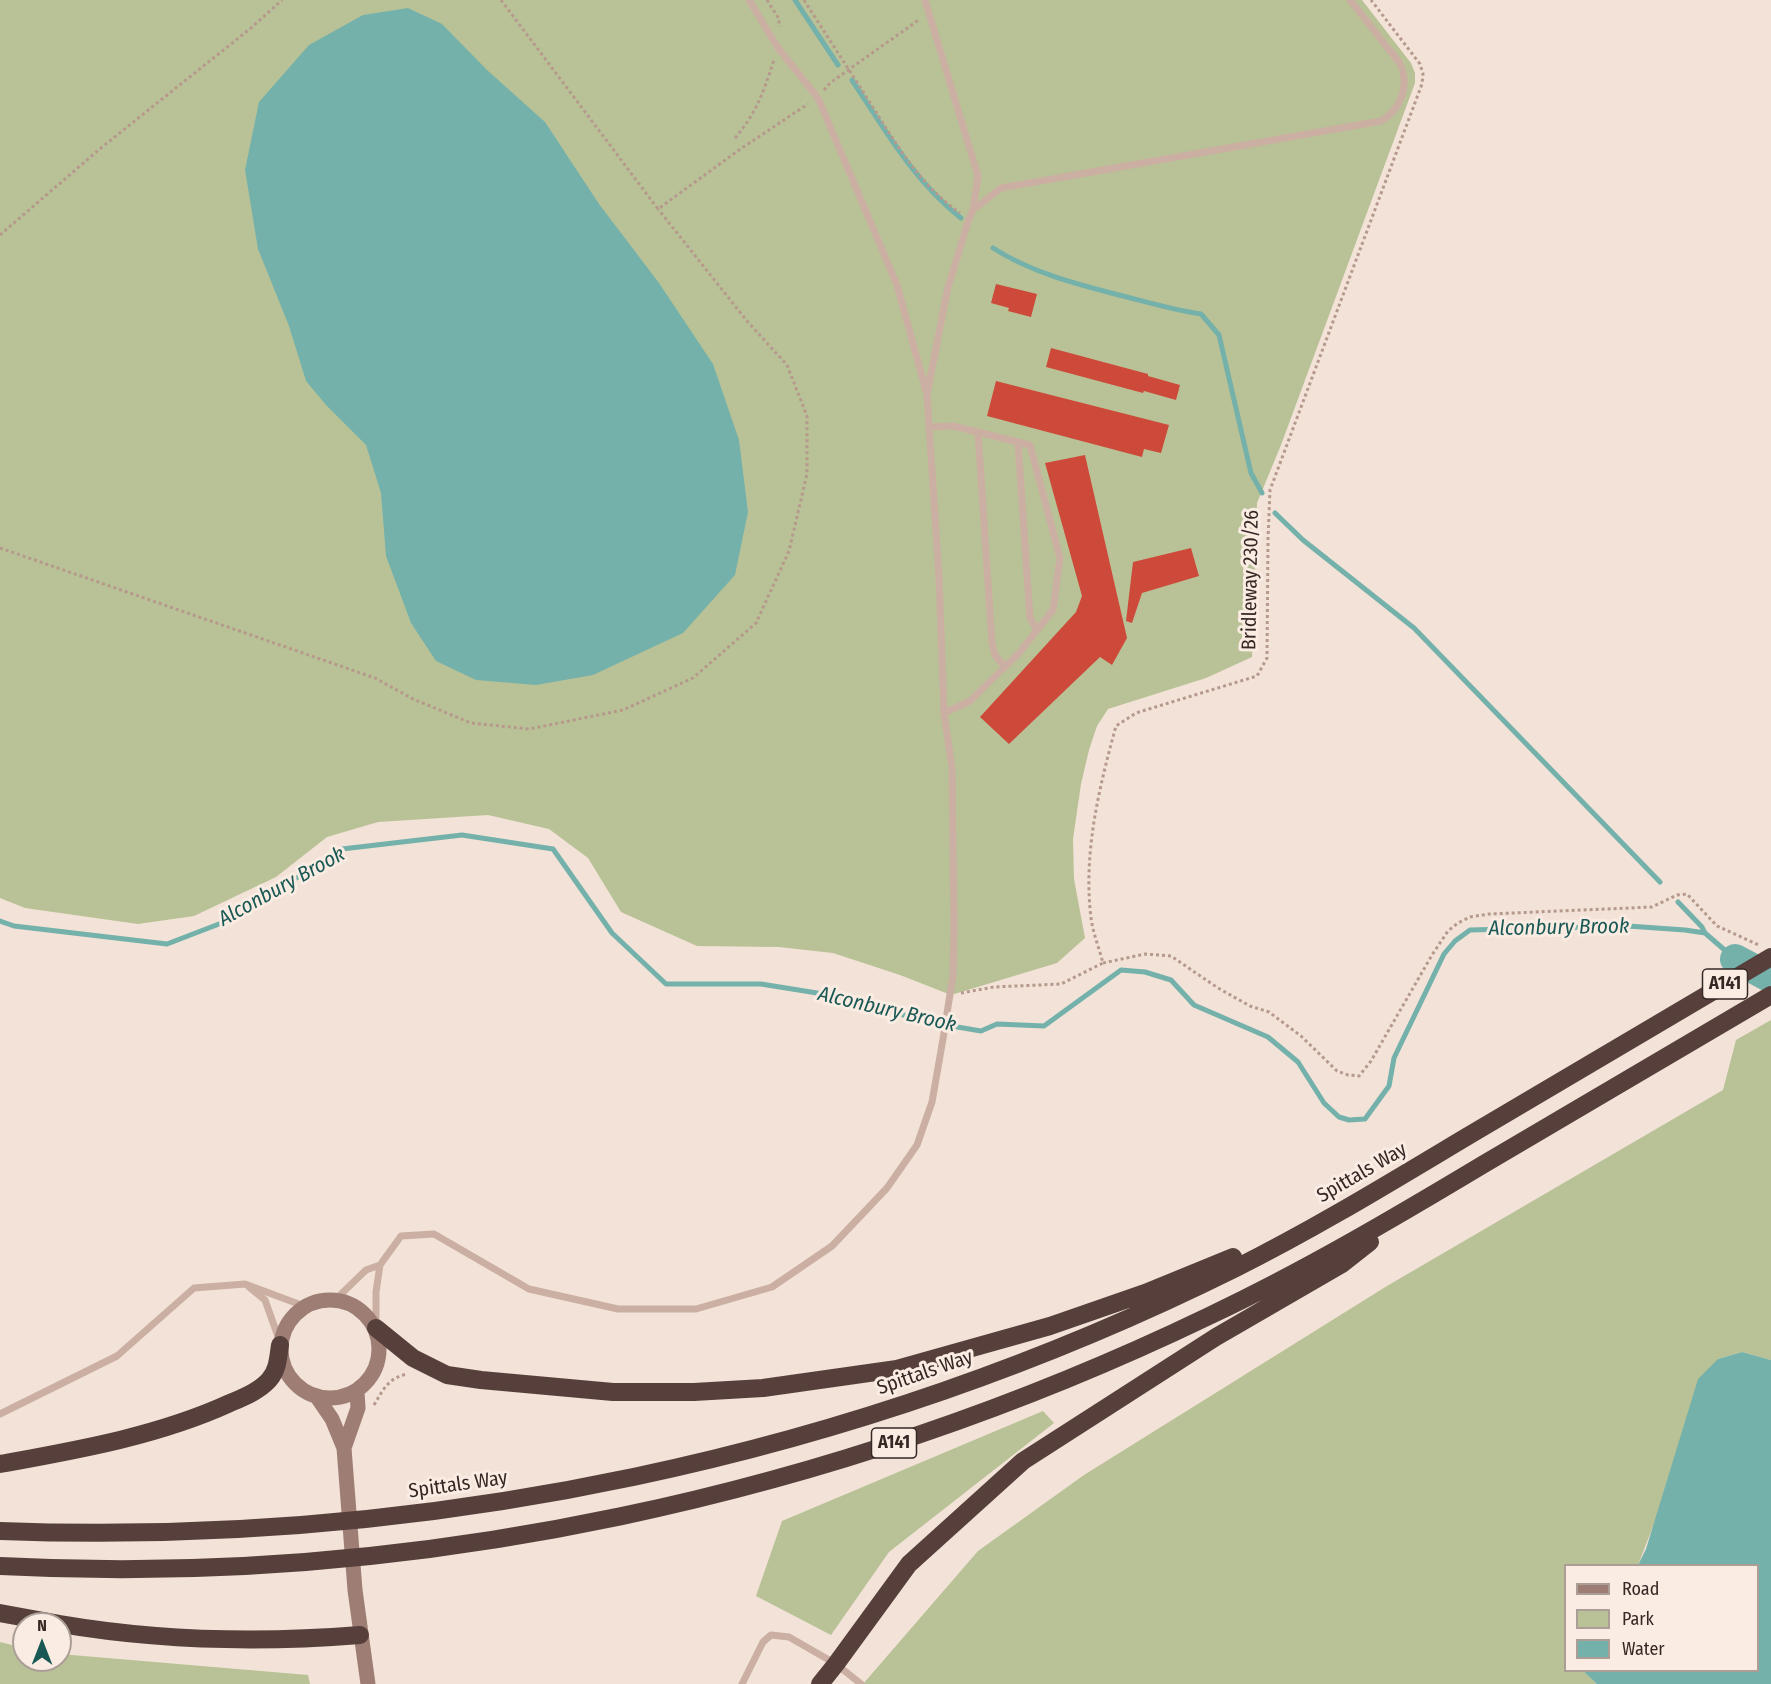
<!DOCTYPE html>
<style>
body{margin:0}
#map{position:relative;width:1771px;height:1684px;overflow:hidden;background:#f2e2d7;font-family:"Fira Sans Condensed",sans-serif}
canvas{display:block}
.legend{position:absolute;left:1564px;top:1564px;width:195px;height:108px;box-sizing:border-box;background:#faece3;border:2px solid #ab9e97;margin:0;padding:8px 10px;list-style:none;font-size:18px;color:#352825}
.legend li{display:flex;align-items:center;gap:12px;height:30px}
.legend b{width:30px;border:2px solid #ab9e97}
.north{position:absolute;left:12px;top:1612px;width:60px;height:60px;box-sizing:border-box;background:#faece3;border:2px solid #ab9e97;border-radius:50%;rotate:0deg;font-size:16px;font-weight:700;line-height:24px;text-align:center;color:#352825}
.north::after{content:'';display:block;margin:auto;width:21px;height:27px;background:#195854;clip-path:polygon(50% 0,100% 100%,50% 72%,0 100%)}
</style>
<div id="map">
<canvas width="1771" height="1684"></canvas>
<ul class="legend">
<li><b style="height:8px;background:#9e7e74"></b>Road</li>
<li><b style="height:16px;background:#b9c296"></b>Park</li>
<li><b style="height:16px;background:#74b1ab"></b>Water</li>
</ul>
<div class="north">N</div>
</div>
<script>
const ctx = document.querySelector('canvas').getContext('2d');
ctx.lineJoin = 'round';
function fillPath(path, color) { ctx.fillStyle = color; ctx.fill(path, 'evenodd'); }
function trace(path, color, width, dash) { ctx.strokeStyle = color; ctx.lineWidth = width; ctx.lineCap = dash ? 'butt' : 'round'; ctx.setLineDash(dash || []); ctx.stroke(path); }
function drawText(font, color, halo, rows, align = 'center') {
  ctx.font = font + ' "Fira Sans Condensed",sans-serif'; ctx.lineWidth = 6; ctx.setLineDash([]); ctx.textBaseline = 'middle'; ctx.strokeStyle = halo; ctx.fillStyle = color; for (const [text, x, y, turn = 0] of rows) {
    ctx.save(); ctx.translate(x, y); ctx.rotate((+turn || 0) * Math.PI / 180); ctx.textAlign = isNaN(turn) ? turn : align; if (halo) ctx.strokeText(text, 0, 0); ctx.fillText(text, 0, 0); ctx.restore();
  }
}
fillPath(new Path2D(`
 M0 0H1362L1411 63 1415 73V83L1281 445 1257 503 1252 657 1206 678 1108 709 1097 726 1089 750 1081 784 1073 839 1074 879 1085 938 1057 963 951 995 900 975 833 953 779 947 697 946 621 912 588 858 549 829 488 815 378 822 327 837 276 877 194 916 138 924 25 908 0 898Z
 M1771 1020V1360L1742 1352 1718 1359 1638 1565 1566 1566V1670L1583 1671 1597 1684H863L978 1551 1084 1475 1387 1286 1723 1090 1736 1040Z
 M1043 1411 1054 1423 889 1552 831 1635 756 1596 782 1521Z
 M0 1642 24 1648V1660H60V1654L308 1675 310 1684H0Z`), '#b9c296');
fillPath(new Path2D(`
 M408 8 442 24 487 70 545 122 599 204 659 283 713 364 739 440 748 512 735 575 683 633 593 675 536 685 476 680 436 661 411 623 386 556 381 493 366 445 326 405 306 381 289 326 258 249 245 170 259 102 309 45 363 15Z
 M1742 1352 1771 1360V1684H1597L1583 1671 1758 1670V1566L1638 1565 1646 1549 1698 1379 1718 1359Z`), '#74b1ab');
trace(new Path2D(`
 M795 0 838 65
 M852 80C885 130 914 181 961 218
 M993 248C1030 272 1076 284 1119 295 1147 302 1173 310 1201 314L1219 335 1251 473 1262 493
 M1275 513 1303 540 1414 628 1660 882
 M1678 902 1702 927 1705 933
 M0 921 14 926 167 944 232 919 342 849 462 835 553 849 612 933 666 984H761L842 997 928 1022 981 1031 997 1024 1044 1026 1121 970 1145 972 1171 980 1194 1005 1268 1037 1298 1062 1324 1103 1339 1117 1349 1120 1365 1119 1389 1086 1394 1058 1444 954 1455 941 1470 930 1628 926 1685 930 1705 933 1735 959`), '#74b1ab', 5);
trace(new Path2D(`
 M1735 959 1771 978`), '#74b1ab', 30);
fillPath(new Path2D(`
 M996 284 1037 294 1031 317 1008 311 1009 308 991 303Z
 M1051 348 1148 374V376L1180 385 1176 400 1144 391 1143 393 1046 367Z
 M996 381 1169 425 1161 453 1144 449 1142 457 987 416Z
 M1085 455 1127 638 1112 665 1100 657 1009 744 980 717 1076 612 1082 596 1045 463Z
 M1191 548 1199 576 1142 593 1132 623 1126 621 1133 562Z`), '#cd4a3a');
trace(new Path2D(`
 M501 0 658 209 739 150 808 104
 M767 0 779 19V27
 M804 0C825 33 846 65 867 98 894 140 918 184 960 213
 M824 90 830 83 920 19
 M735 138C757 112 763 93 774 60
 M0 235 102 147 251 28 282 0
 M0 548 375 678 413 699 471 723 529 729 623 710 693 678 756 623 789 551 807 474V416L787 365 747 321 658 209
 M1103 963 1145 954 1171 956 1218 988 1250 1006 1269 1012 1301 1036 1337 1071 1348 1075 1359 1076 1371 1061 1432 955 1448 931 1458 923 1470 917 1489 914 1652 907 1677 895 1687 894 1717 926 1759 945
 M961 993 994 987 1061 984 1103 963C1099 948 1093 933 1091 918 1083 853 1099 788 1116 726L1136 713 1257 676 1267 658 1268 539 1270 490 1422 84 1423 74 1420 64 1371 0
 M374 1405C383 1390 388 1378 407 1374`), '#b6998d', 3, [3, 3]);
trace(new Path2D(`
 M749 0 778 48 818 98 897 285 926 391
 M925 0 978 176 973 210
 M929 427 953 426 1030 445 1060 558 1053 610 1019 653 970 701 944 713
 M978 432 992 643 995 655 1005 667
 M1018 442 1030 618 1037 630
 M249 1287 265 1300 280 1342
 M336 1299 366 1270 380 1265 401 1236 434 1234 529 1289 618 1309H696L772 1287 832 1246 887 1188 917 1145 932 1102 943 1039 953 975 954 926 952 768 944 713 939 577 927 394 948 287 969 219 973 210 1001 188 1381 121C1401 110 1410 85 1400 64 1396 57 1390 51 1385 45 1374 30 1362 15 1350 0
 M376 1328V1292L380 1265
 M0 1414 117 1356 194 1288 245 1284 304 1306
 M742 1684 763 1642 771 1635 789 1637 836 1664 861 1684`), '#cbafa2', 7);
trace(new Path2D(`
 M281 1349a49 49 0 1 1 98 0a49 49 0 1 1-98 0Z
 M317 1397 332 1419 344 1448 355 1590 368 1684
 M344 1448 358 1408 357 1392`), '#9e7e74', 15);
trace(new Path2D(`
 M376 1328 413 1358 447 1375 481 1380 613 1392H694L763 1388 897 1369 1050 1326 1145 1293 1233 1257
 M0 1464C77 1450 158 1436 230 1403 244 1397 259 1391 269 1380 278 1370 278 1358 280 1345
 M0 1531C426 1547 854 1458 1236 1268 1316 1228 1391 1182 1468 1136 1569 1076 1670 1016 1771 957
 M0 1566C414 1588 837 1495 1209 1316 1304 1271 1394 1218 1484 1164 1580 1108 1675 1051 1771 995
 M0 1613 60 1624
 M60 1624C160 1641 260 1643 360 1635
 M820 1684 836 1664 909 1564 1023 1461 1216 1337 1342 1264 1370 1242`), '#57403c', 18);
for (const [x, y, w] of [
 [1725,984,45],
 [894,1443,45]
]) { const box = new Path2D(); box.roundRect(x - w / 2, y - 15, w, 30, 4.5); ctx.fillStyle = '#faece3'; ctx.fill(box); trace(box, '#352825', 1.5); }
drawText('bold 18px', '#352825', null, [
 ["A141",1725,984],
 ["A141",894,1443]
]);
drawText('20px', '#352825', '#faece3', [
 ["Bridleway 230/26",1251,580,-89],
 ["Spittals Way",1362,1173,-30],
 ["Spittals Way",925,1373,-19],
 ["Spittals Way",458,1485,-8]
]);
drawText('italic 21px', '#195854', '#faece3', [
 ["Alconbury Brook",282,887,-29],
 ["Alconbury Brook",1559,928,-1],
 ["Alconbury Brook",887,1010,13]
]);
</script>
